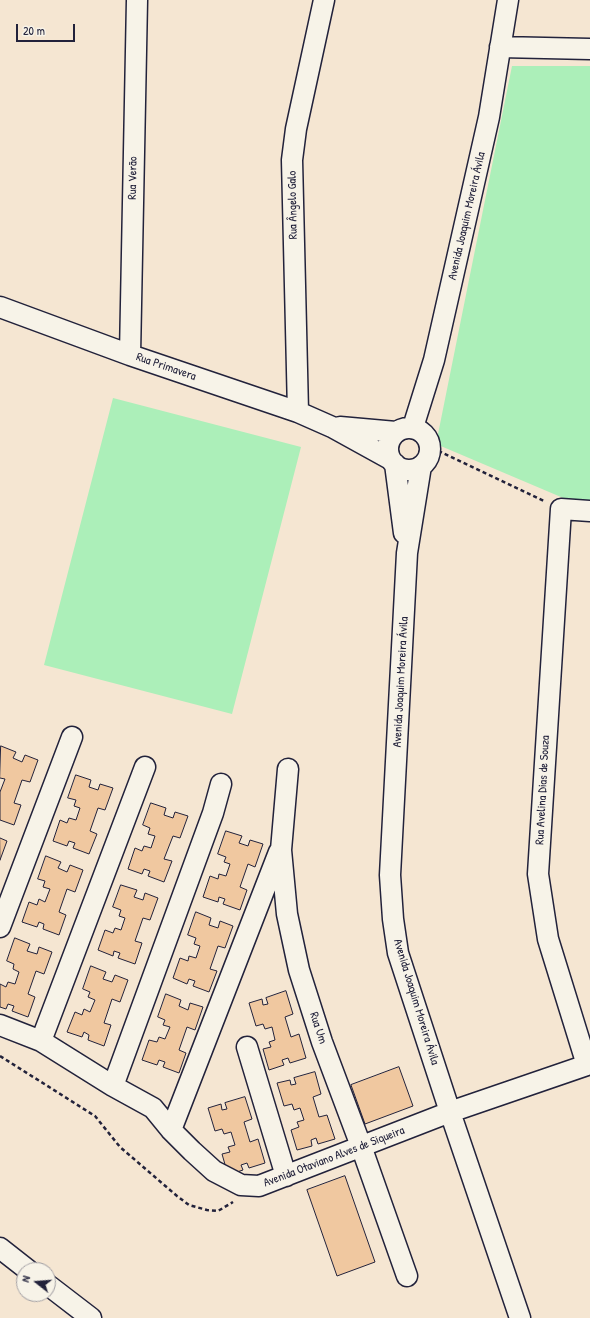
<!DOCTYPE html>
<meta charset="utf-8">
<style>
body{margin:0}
#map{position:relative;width:590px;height:1318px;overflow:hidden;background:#f5e6d2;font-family:"Patrick Hand",sans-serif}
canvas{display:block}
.north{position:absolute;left:16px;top:1262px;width:40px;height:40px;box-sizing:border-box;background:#f7f3e8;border:1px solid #a29fa3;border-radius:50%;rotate:287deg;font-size:11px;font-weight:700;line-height:16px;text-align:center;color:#22223b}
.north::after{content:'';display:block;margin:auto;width:14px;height:18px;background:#22223b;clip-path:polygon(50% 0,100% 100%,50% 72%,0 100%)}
.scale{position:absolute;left:16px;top:24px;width:59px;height:18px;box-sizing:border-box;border:2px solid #22223b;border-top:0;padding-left:5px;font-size:12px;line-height:14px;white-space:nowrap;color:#22223b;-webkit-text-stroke:3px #f7f3e8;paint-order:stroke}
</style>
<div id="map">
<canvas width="590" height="1318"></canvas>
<div class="north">N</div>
<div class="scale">20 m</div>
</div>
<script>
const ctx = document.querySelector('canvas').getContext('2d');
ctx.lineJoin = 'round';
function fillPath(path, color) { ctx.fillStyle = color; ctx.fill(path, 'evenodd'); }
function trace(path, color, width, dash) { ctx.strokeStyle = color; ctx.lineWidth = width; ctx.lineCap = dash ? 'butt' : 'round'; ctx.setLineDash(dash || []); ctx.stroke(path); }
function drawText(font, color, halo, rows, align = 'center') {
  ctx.font = font + ' "Patrick Hand",sans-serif'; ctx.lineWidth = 3; ctx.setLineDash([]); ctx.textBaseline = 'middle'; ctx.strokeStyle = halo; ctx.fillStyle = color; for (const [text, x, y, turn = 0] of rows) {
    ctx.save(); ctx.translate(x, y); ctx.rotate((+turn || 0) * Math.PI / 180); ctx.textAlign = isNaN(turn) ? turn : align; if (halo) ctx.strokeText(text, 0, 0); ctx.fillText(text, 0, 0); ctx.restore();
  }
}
fillPath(new Path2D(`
 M512 66H590V501L568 500 436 444Z
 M113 398 301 447 232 714 44 665Z`), '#acefb9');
const building = new Path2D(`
 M1 746 16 752 13 758 22 762 25 755 38 760 30 782 22 780 14 803 21 805 14 825 0 820V792L5 779 0 778Z
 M76 775 91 780 89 787 98 790 100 784 113 788 105 810 98 808 90 831 97 834 89 854 73 848 75 843 69 841 67 846 53 841 60 820 67 823 69 818 76 820 80 808 74 806 76 800 68 798Z
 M151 803 166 808 164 815 173 818 175 812 188 816 180 838 173 836 164 859 172 861 164 882 148 876 150 871 144 869 142 874 128 869 135 848 142 851 144 846 151 848 155 836 148 834 150 828 143 825Z
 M226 831 242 836 239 843 248 846 250 840 263 844 255 867 248 864 240 887 247 890 240 910 223 904 225 899 219 897 218 902 203 897 210 876 218 879 219 874 226 876 230 864 224 862 226 857 218 854Z
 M0 838 7 841 0 860Z
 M46 856 61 862 58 868 67 872 70 865 83 870 75 892 67 889 59 912 66 915 59 935 43 929 44 924 39 922 37 927 22 922 29 902 37 905 39 899 45 902 50 889 43 887 45 881 38 879Z
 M121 885 137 890 134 897 143 900 145 893 158 898 150 920 143 918 135 941 142 943 135 964 118 958 120 953 114 951 113 956 98 950 105 930 113 933 115 928 121 930 125 918 119 916 121 910 113 907Z
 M196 912 211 918 209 925 218 928 220 921 233 926 225 948 218 946 210 969 217 971 209 992 193 986 195 981 189 979 187 984 173 978 180 958 188 961 189 956 196 958 200 946 194 944 196 938 188 935Z
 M15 938 30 944 27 951 37 954 39 947 52 952 44 974 36 971 28 994 35 997 28 1017 12 1011 14 1006 8 1004 6 1009 0 1007V984L6 987 8 982 15 984 19 972 13 969 14 964 7 961Z
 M91 966 106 972 103 979 112 982 115 975 128 980 120 1002 112 999 104 1023 111 1025 104 1046 88 1040 89 1035 84 1032 82 1037 67 1032 75 1012 82 1015 84 1009 90 1012 95 1000 88 997 90 992 83 989Z
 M286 991 293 1014 285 1017 291 1037 299 1034 306 1058 290 1063 288 1058 282 1060 284 1065 269 1070 263 1049 271 1047 269 1042 275 1040 272 1027 265 1029 263 1024 256 1026 249 1003 262 999 263 1005 268 1004 266 998Z
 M166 994 181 1000 179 1006 188 1010 190 1003 203 1007 195 1030 187 1027 179 1050 186 1053 179 1073 163 1067 165 1062 159 1060 157 1065 142 1060 149 1040 157 1042 159 1037 165 1039 170 1027 163 1025 165 1020 158 1017Z
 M399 1067 413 1106 365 1124 351 1085Z
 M315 1072 321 1094 313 1097 319 1117 327 1115 335 1139 318 1144 316 1138 311 1140 312 1146 297 1150 291 1130 299 1127 297 1122 304 1120 300 1108 294 1110 292 1104 284 1106 277 1083 290 1080 291 1085 296 1084 294 1078Z
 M245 1097 252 1119 244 1122 250 1142 258 1139 265 1163 249 1168 247 1163 241 1165 243 1170 228 1175 222 1154 230 1152 228 1147 235 1145 231 1132 224 1134 222 1129 215 1131 208 1108 221 1104 222 1110 227 1109 225 1103Z
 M345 1176 375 1262 337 1276 307 1190Z`);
fillPath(building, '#f0c8a0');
trace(building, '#22223b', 1);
const minor = new Path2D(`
 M500 47 590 49
 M0 307 130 355 298 412 332 427 390 459
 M130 355 137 0
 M298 412 292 160 296 129 324 0
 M340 427 396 432
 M388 449a21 21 0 1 1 42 0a21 21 0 1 1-42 0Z
 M417 429 414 424 434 360 489 117 508 0
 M395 464 404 533
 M421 466 407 553 390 875 393 919 398 953 450 1112 520 1318
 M288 769 281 850 287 914 299 970 322 1042 361 1146 407 1276
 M0 927 72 737
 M0 1025 41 1041 113 1086 153 1108 171 1130 192 1151 214 1171 241 1185 259 1186 450 1112 590 1064
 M41 1041 145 767
 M247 1047 286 1176
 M587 1065 548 939 538 874 561 509 590 511
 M113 1086 213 813 221 784
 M171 1130 279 852
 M0 1248 28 1270
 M48 1285 91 1318`);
trace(minor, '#22223b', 23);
trace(new Path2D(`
 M432 448 544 501
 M0 1056 95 1116 120 1147 177 1196 189 1205 207 1210 218 1211 233 1202`), '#22223b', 2.5, [4, 3]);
trace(minor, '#f7f3e8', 20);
drawText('12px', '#22223b', '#f7f3e8', [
 ["Rua Verão",133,178,-89],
 ["Rua Ângelo Galo",293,205,-91],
 ["Avenida Joaquim Moreira Ávila",467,216,-77],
 ["Rua Primavera",166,367,19],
 ["Avenida Joaquim Moreira Ávila",401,682,-87],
 ["Rua Avelina Dias de Souza",543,790,-87],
 ["Avenida Joaquim Moreira Ávila",416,1002,73],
 ["Rua Um",318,1028,72],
 ["Avenida Otaviano Alves de Siqueira",334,1157,-21]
]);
</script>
